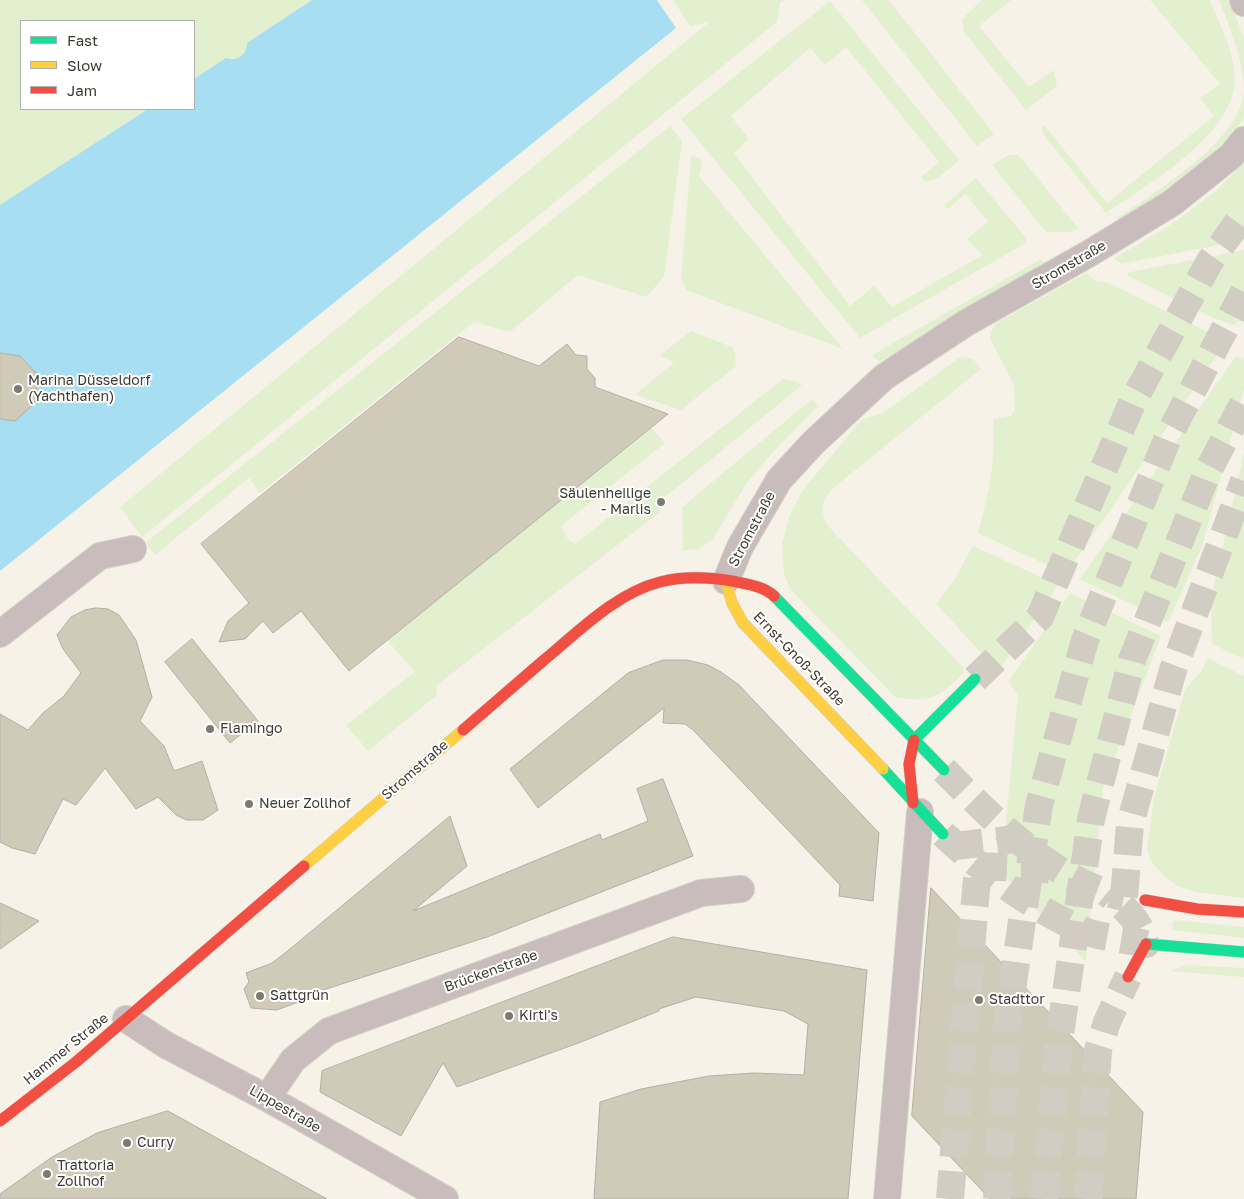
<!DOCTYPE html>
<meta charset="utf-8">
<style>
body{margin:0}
#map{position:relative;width:1244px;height:1199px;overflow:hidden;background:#f7f2e7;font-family:"Golos Text",sans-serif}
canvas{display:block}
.legend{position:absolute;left:20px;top:20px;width:175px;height:90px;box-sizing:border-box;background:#fff;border:1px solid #b1b0ad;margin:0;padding:6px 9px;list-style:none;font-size:15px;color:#3c3a31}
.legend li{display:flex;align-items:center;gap:10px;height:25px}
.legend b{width:25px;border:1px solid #b1b0ad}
</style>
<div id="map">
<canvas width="1244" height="1199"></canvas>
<ul class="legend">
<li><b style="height:6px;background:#16e098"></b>Fast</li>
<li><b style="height:6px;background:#ffcf43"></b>Slow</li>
<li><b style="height:6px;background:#f24e42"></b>Jam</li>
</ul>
</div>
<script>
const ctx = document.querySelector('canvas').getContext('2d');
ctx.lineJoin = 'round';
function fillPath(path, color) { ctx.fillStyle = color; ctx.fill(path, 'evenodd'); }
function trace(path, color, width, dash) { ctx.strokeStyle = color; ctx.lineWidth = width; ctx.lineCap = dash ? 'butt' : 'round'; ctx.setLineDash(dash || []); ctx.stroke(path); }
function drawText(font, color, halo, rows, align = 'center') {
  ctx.font = font + ' "Golos Text",sans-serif'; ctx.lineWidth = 4; ctx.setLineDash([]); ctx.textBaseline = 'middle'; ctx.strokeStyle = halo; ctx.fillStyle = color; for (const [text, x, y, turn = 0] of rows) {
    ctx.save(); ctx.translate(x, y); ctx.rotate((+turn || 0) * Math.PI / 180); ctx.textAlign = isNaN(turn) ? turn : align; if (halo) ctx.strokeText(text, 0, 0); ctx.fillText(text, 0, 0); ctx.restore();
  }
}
fillPath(new Path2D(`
 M0 0H336L194 93V21H21V109H170L0 220Z
 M673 0H787L780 2 777 22 142 537 120 507 709 22 690 26Z
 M862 0H889L994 134 977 146Z
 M982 0H1011L979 26 1029 87 1054 70 1057 86 1026 110 964 32 962 19Z
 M1150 0H1210C1219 24 1234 50 1235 76 1237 134 1148 184 1106 213L1043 134 1042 126H1045L1107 203 1214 116 1200 98 1220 84Z
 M1219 0H1229L1244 38V116L1243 120 1219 149 1129 221 1116 219C1154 193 1240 141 1244 92 1244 60 1230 29 1219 0Z
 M830 1 959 160 938 178 925 182 921 177 939 162 846 47 825 65 810 48 731 116 749 139 734 153 850 306 874 286 892 307 982 255 967 239 988 221 965 194 948 209 944 205 976 178 1026 238V243L860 338 681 119Z
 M670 126 682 141 664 277 646 297 578 275 510 332 474 322 260 493 249 478 155 555 145 543Z
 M1008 155H1017L1023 160 1078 228 1071 232H1046L992 165Z
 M691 156 700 158 702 164 699 176 843 349 686 290 681 277Z
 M1244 161V240L1121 264 1114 258C1160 232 1210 203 1244 161Z
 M1244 250V319L1233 325 1211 317 1126 275 1130 272Z
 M1041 259 1049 266 879 362 872 355Z
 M1086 273 1096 281 1109 283 1214 335 1224 341V345L1066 574 978 533C990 489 995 465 993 419L1011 416 1015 410 1014 385 990 338 991 331 998 322Z
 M691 331 732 347 735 353 736 366 681 410 635 395 674 362 659 356Z
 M1236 356 1244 360V389L1202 547 1168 622 1080 579Z
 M965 357 974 360 981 369 832 489C822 501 819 513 829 527L963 667 964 673C940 696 930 704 895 697L790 589 784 573 782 544 789 517 802 491 862 419 882 414 957 359Z
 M783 379 798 382 802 385 659 502 660 512 437 685 436 696 368 751 346 725 415 672 387 640 651 428 665 443 561 526 568 539 575 544Z
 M812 399 818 406 770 455 747 483 712 540 698 549 683 551 682 507Z
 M1244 453V659L1212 644 1211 602 1214 584Z
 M973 546 1058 585 998 671 936 604 954 580Z
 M1070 593 1161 636 1103 789 1086 962 1001 873 1018 695 1008 682Z
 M1207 658 1244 676V898L1196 892 1177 886 1165 877 1150 860 1147 849 1154 797 1185 690 1202 670Z
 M1175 920 1244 927V938L1173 930 1172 923Z
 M1188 965 1244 968V977L1169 971Z`), '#e3f0d0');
fillPath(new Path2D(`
 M312 0H657L676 28 0 571V205L148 109H194V79L226 58C237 62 247 55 247 43Z`), '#a7def1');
const building = new Path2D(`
 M459 337 539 366 567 344 576 355 587 356V369L595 378V387L668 414 349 671 301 611 273 633 263 621 245 639 219 642 228 621 249 603 201 544Z
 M0 353 20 356 38 375 35 403 15 421 0 419Z
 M96 608 108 609 119 615 136 640 152 697 140 721 164 746 174 771 202 761 218 810 203 820H186L176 815 158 797 136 809 105 768 76 805 63 799 35 854 12 848 0 842V714L28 730 43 713 64 696 81 673 63 649 57 635 71 617 85 610Z
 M192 639 258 721 230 743 165 662Z
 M663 660H687L708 665 721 672 739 685 879 833 873 901 839 896 840 885 693 730 685 724 663 723 664 708 538 808 510 769 628 673Z
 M663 779 693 856 487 937 317 992 298 995 301 1001 277 1010 251 1008 244 989 249 982 246 973 272 963 290 949 450 816 467 866 413 911 600 834 602 840 648 821 637 789Z
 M931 888 1143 1112 1136 1199H990L912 1116Z
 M0 903 39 921 0 949Z
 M673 937 867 970 848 1199H594L600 1102 641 1089 709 1076 754 1073 804 1075 808 1024 784 1011 696 997 659 1009V1011L581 1042 457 1087 443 1063 401 1136 320 1092 322 1071Z
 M168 1111 327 1199H0V1194L52 1157 97 1133Z`);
fillPath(building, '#d0cab8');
trace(building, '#b3afa7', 1);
trace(new Path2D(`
 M944 770C992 818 1054 883 1124 897
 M943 834C983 871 1031 908 1082 930 1101 938 1126 939 1146 944 1138 918 1127 910 1107 893
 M955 846 1015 839
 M979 866 1061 870`), '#d2cdc3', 28, [28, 14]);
trace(new Path2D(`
 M975 679 1040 617 1132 403 1210 261 1244 214
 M1124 897 1130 824 1173 670 1244 481
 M950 1199 978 866
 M997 1199 1007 1024 1039 805 1085 640 1169 435 1244 292
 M1044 1199 1059 1042 1091 819 1132 660 1207 473 1244 402
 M1088 1199 1098 1050 1107 1022 1128 977`), '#d2cdc3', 28, [28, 14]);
const street = new Path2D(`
 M1243 0 1244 3
 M726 581 740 547 779 480 813 443 884 377 966 323 1090 253 1172 203 1231 156 1244 140
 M0 634 100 556 133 549
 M126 1019 166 1045 267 1098 445 1199
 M267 1098 293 1060 329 1031 701 893 741 889
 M887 1199 920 812`);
const fast = new Path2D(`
 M774 596 944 770
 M914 740 975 679
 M883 769 943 834
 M1146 944 1244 952`);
const slow = new Path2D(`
 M726 581 732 603 743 623 883 769
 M304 866 463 730`);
const jam = new Path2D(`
 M463 730C490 707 517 683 544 660 578 632 616 593 660 582 683 576 708 577 732 581 746 584 764 586 774 596
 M913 803 909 764 914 740
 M1145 900 1197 909 1244 912
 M1128 977 1146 944
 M0 1121 76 1062 304 866`);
trace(street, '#d4d0c8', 28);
trace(fast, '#d4d0c8', 12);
trace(slow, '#d4d0c8', 12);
trace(jam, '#d4d0c8', 12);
trace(street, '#c8bcbc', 26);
trace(fast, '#16e098', 11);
trace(slow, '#ffcf43', 11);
trace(jam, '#f24e42', 11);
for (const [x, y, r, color] of [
 [18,389,5,"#7d7a71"],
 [661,502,5,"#7d7a71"],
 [210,729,5,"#7d7a71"],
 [249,804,5,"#7d7a71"],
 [260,996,5,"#7d7a71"],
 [979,1000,5,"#7d7a71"],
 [509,1016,5,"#7d7a71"],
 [127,1143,5,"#7d7a71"],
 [47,1174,5,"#7d7a71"]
]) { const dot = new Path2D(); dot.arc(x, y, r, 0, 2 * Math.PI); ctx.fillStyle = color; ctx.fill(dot); trace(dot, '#fff', 2); }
drawText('14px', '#3c3a31', '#fff', [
 ["Stromstraße",1069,265,-30],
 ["Stromstraße",752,529,-62],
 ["Ernst-Gnoß-Straße",799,659,46],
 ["Stromstraße",415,770,-41],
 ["Brückenstraße",491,971,-20],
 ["Hammer Straße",66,1049,-39],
 ["Lippestraße",285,1109,30]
]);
drawText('14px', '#3c3a31', '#fff', [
 ["Marina Düsseldorf",28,381],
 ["(Yachthafen)",28,397],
 ["Säulenheilige",651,494,"right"],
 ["- Marlis",651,510,"right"],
 ["Flamingo",220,729],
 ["Neuer Zollhof",259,804],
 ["Sattgrün",270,996],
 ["Stadttor",989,1000],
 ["Kirti's",519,1016],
 ["Curry",137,1143],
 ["Trattoria",57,1166],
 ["Zollhof",57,1182]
], 'left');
</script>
